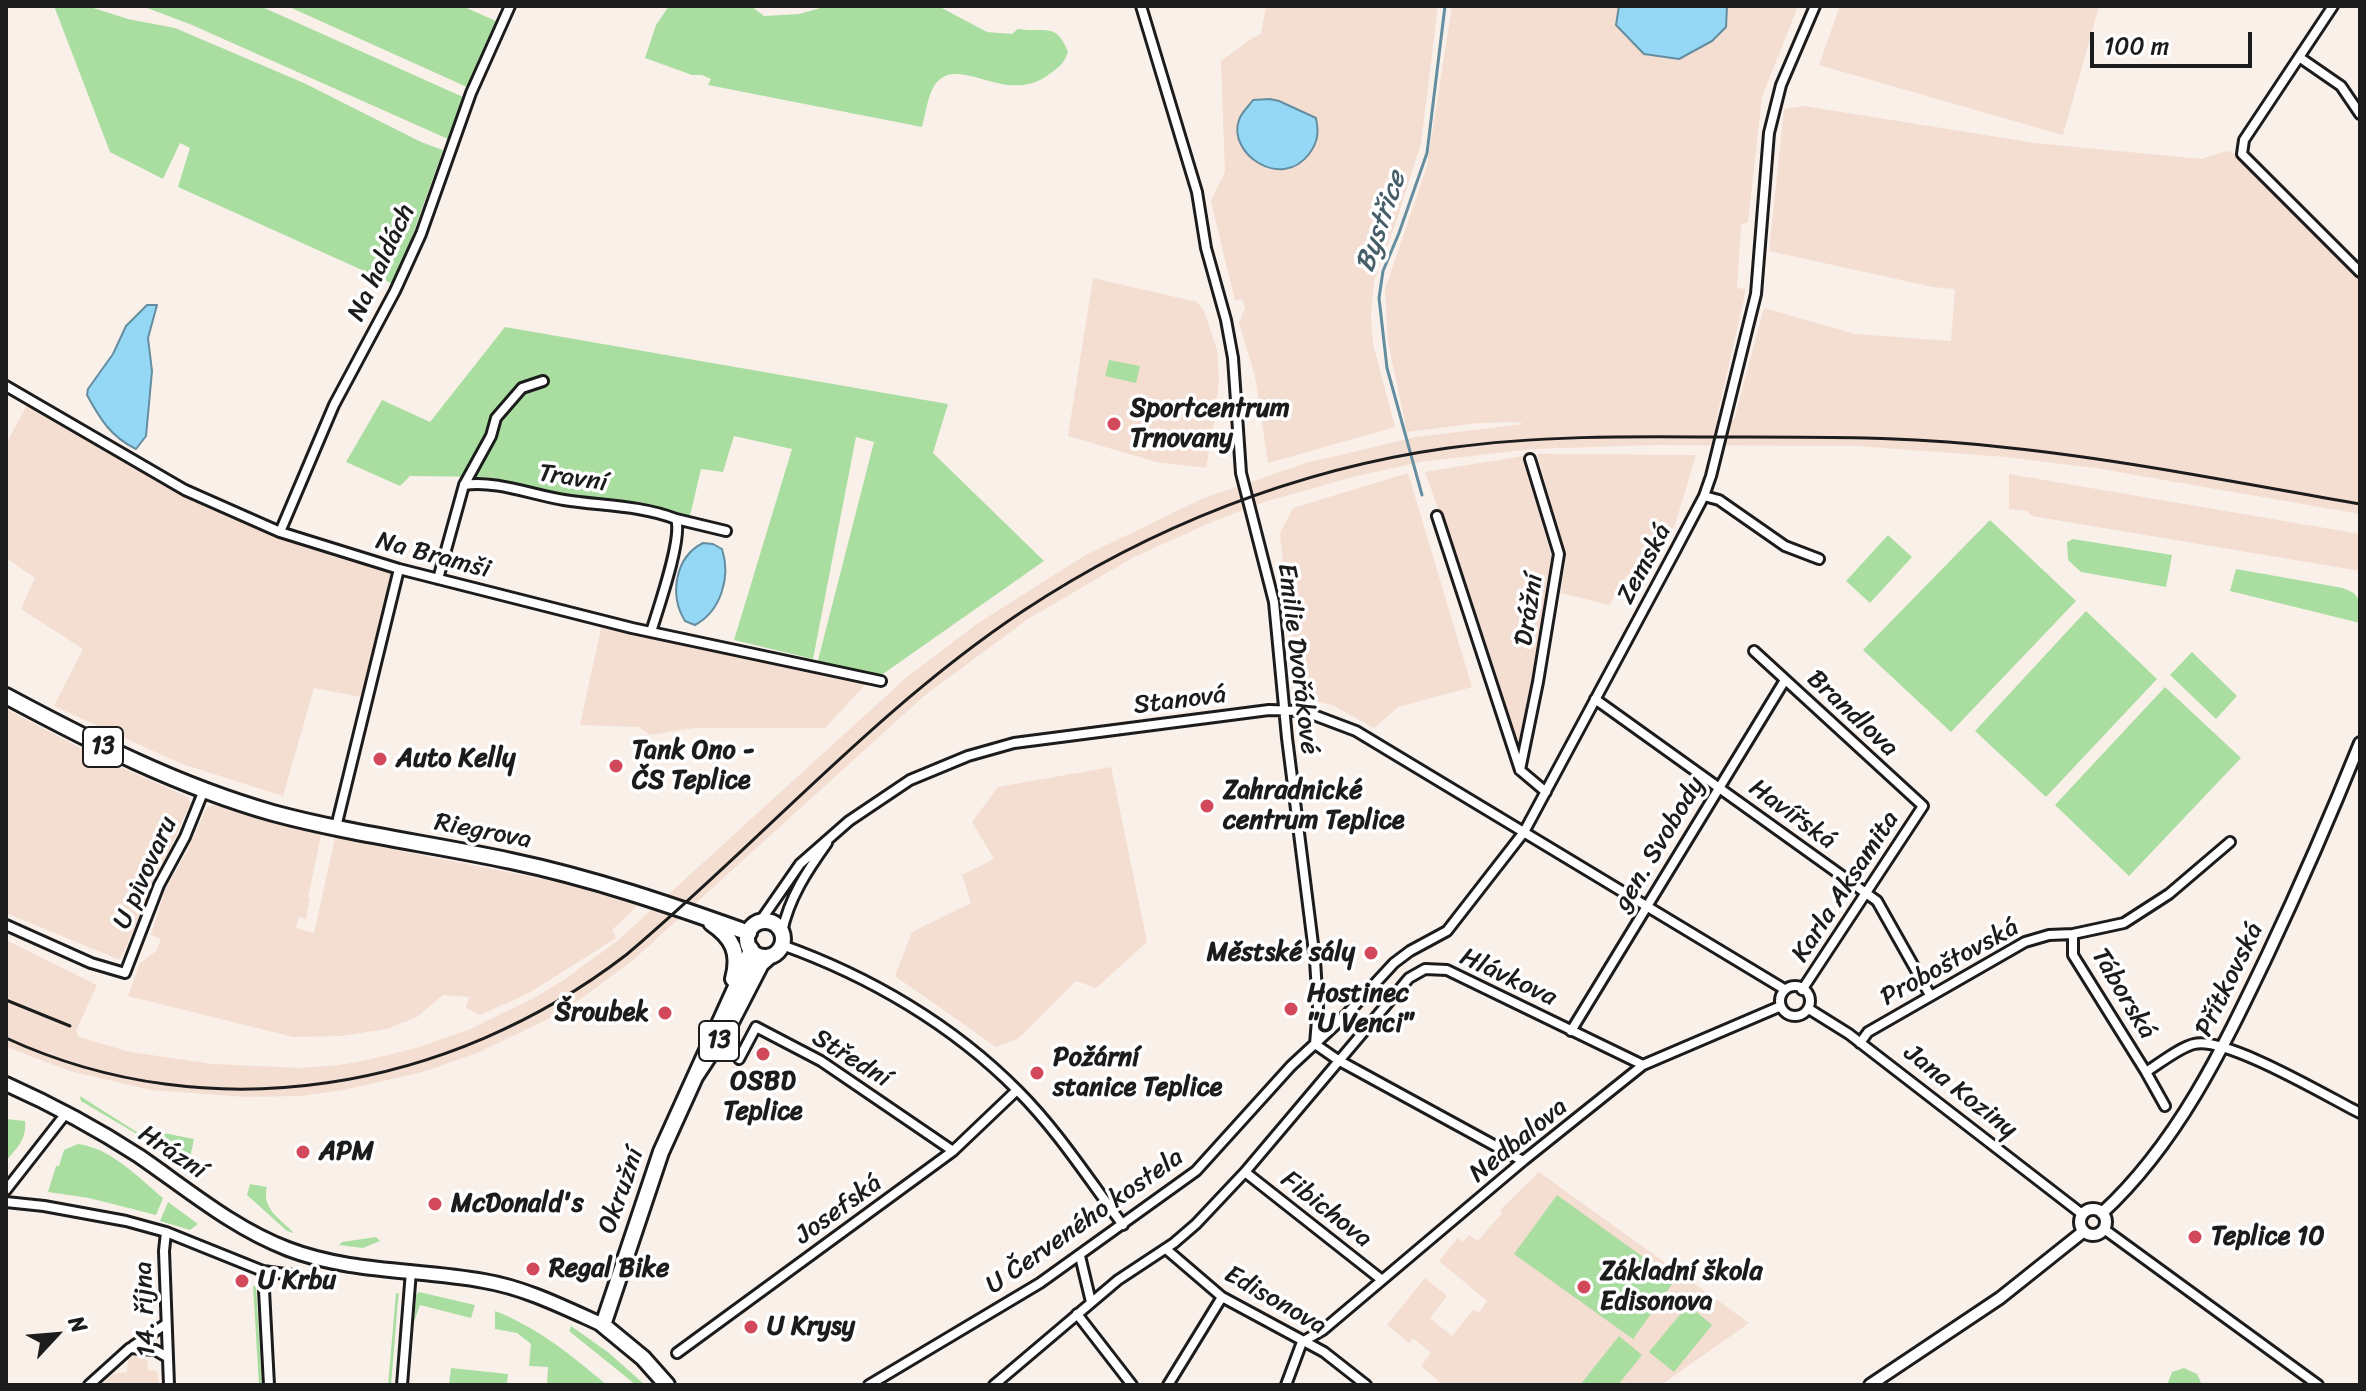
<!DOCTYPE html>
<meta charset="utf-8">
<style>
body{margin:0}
#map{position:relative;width:2366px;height:1391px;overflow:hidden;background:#faf0ea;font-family:Sriracha,sans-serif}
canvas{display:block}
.frame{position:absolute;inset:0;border:8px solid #1c1c1c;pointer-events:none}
.north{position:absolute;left:16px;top:1295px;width:80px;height:80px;-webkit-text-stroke:6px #fff;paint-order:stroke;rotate:64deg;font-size:22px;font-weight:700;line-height:32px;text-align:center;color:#1c1c1c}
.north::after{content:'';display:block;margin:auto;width:28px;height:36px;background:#1c1c1c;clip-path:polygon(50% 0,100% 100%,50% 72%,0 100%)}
.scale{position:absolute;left:2090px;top:32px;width:162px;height:36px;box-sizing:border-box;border:4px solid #1c1c1c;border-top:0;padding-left:10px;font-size:24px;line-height:28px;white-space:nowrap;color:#1c1c1c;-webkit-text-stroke:6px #fff;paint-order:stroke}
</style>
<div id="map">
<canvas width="2366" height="1391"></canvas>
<div class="frame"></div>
<div class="north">N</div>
<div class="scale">100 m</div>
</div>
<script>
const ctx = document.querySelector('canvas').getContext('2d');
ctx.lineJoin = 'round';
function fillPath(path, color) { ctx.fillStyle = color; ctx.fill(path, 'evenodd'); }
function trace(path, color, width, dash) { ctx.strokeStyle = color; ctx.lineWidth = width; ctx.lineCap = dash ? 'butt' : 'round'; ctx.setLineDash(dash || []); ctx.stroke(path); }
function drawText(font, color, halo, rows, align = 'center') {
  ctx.font = font + ' Sriracha,sans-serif'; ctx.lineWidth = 7; ctx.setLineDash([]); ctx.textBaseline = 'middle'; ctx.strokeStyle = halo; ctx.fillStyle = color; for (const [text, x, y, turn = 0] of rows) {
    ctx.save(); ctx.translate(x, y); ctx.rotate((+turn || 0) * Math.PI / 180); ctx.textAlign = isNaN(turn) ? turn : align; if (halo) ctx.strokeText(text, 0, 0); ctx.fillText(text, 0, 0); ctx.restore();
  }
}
fillPath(new Path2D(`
 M1266 6H1438L1421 143 1397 219 1374 281 1371 313 1373 344 1395 427 1268 463 1255 376 1239 323 1245 308 1242 299 1235 301 1211 201 1225 172 1221 61 1249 40 1261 34Z
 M1452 6H1798L1762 97 1748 222 1741 225 1737 288 1745 289 1744 299 1716 421 1734 420 1764 308 1855 334 1951 341 1955 289 1933 287 1769 251 1784 109 1804 106 2035 143 2201 159 2227 151 2235 154 2360 279V514L2095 468 2006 457 1857 446 1656 445 1531 449 1420 462 1357 476 1267 501 1214 521 1134 557 1028 619 924 696 632 961 579 1000 548 1019 477 1053 423 1072 343 1090 300 1096 246 1097 151 1090 70 1071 6 1047V940L97 985 76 1031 79 1037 130 1052 213 1064 300 1068 339 1065 367 1060 416 1048 468 1030 536 997 565 979 616 942 907 677 978 623 1086 555 1204 498 1306 463 1416 437 1524 424 1516 422 1478 423 1407 432 1388 342 1385 289 1427 166Z
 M1840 6H2099L2063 135 1819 65Z
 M1093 278 1197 302 1204 311 1217 349 1219 381 1215 418 1206 468 1156 462 1068 436Z
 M27 405 163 483 284 537 394 572 361 697 314 688 283 796 182 764 54 706 83 649 21 609 35 578 6 558V444Z
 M1537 454 1696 455 1675 525 1644 584 1627 575 1609 605 1561 593 1566 556Z
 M1523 456 1551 555 1544 619 1519 739 1516 740 1479 622 1425 472Z
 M1408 473 1472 687 1398 707 1374 728 1332 705 1302 698 1296 692 1280 533 1293 508Z
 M2009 474 2360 534V571L2032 516 2027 511 2009 509Z
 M601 628 655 639 866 684 825 728H694L650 735 639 727 580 725Z
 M6 709 102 759 188 797 190 804 120 960 6 913Z
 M1111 767 1147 942 1096 988 1076 981 1019 1038 996 1047 895 976 912 932 971 903 962 875 994 859 972 822 998 787Z
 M213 805 321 835 308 898 310 899 306 919 299 917 296 928 314 933 335 838 568 884 637 906 612 930 616 938 529 993 480 1015 466 1008 469 997 443 995 417 1017 387 1029 341 1036 293 1037 128 996 140 963 156 951 161 939 151 935 165 890 185 855 207 807Z
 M1539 1172 1749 1323 1661 1385H1443L1421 1366 1431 1353 1413 1338 1409 1343 1387 1325 1425 1278 1447 1296 1430 1318 1452 1336 1474 1309 1479 1313 1487 1301 1439 1261 1458 1238 1463 1242 1469 1235 1478 1241 1502 1213 1500 1210Z
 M137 1354 147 1360 148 1370 157 1371 159 1385H102L113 1374 127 1372 128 1359Z`), '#f4ddd1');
fillPath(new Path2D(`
 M54 6H87L128 19 175 28 304 83 421 142 443 150 408 248 393 284 178 187 190 148 180 143 163 179 110 152Z
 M142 6H260L463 97 448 139 192 25Z
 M287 6H462L496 21 467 87Z
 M669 6H751L764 16 799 14 824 7 938 6 987 32 1012 34 1018 29C1047 33 1056 22 1068 52 1064 64 1058 68 1048 75 1008 105 963 58 939 80 928 90 926 113 922 127L708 85 711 79 702 75H692L645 58 656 25Z
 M505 327 948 404 933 453 1044 561 880 676 817 664 874 442 856 437 813 659 734 640 792 449 734 436 723 472 701 469 690 516 560 494 488 477 410 476 400 486 346 462 382 400 430 422Z
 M1109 360 1140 366 1136 383 1105 376Z
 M1990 520 2076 601 1951 732 1863 650Z
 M1888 535 1912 557 1870 603 1846 581Z
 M2073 539 2172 555 2166 587 2081 572 2068 560 2067 542Z
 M2236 569 2343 588 2354 593 2360 601V623L2230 591Z
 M2086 611 2157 679 2046 797 1975 731Z
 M2192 652 2237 696 2216 719 2170 675Z
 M2165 687 2241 758 2129 876 2055 805Z
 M80 1096 187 1164 184 1168 135 1133 81 1101Z
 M6 1119 25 1121C27 1139 17 1148 6 1161Z
 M158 1132 194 1139 190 1158 156 1134Z
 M78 1144C111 1148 139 1178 163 1198L156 1215 89 1198 48 1192 56 1166H59L64 1150Z
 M250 1184 267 1187C261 1208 280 1219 294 1233L287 1231 247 1195Z
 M1557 1195 1675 1280 1633 1339 1514 1254Z
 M168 1202 198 1224 190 1230 160 1221Z
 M376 1237 380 1241 363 1248 339 1245 342 1242Z
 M253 1286H256L262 1385H259Z
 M419 1292 475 1305 471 1318 420 1305 414 1322 416 1295Z
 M396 1293 399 1294 398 1301 391 1385H388Z
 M1688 1305 1712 1325 1674 1372 1649 1352Z
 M495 1311C539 1328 572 1356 607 1385H547L548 1367 529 1366 531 1344 517 1333 495 1329Z
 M571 1326 609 1353 645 1385H636L569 1331Z
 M1619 1336 1642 1355 1618 1385H1580Z
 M451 1368 508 1374 507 1385H449Z
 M2184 1368 2197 1374 2202 1385H2167L2172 1372Z`), '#aadea0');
const water = new Path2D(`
 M1619 6H1727L1726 27 1712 41 1679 59 1644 54 1616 25Z
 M1270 99 1279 101 1316 118C1319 133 1318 142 1309 154 1281 191 1227 153 1239 120 1241 113 1249 106 1253 100Z
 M147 305H157L148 338 152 371 146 436 136 449C111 437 100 419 87 395L88 389 113 354 126 326Z
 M703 543 713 544 722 549C731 577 721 611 695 625L685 621C669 595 675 557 703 543Z`);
fillPath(water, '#94d8f6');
trace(water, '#648d9f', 2);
trace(new Path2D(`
 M1422 495 1387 368 1379 298 1383 271 1399 233 1427 153 1445 6`), '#648d9f', 3);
const minor = new Path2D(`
 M1141 6 1197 192 1206 248 1226 320 1233 358 1241 473 1274 602 1287 738 1315 960 1318 1008 1315 1044
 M2333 6 2244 140 2242 154 2360 272
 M2299 57 2341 86 2360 114
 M6 386 185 490 280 532 399 569 632 628 881 681
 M464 485C496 480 532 495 564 500 601 506 640 505 676 519 683 538 658 609 651 632
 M1704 496 1719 500 1785 546 1819 559
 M1437 516 1520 770 1546 792
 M676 519 726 531
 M280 532 334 405 395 291 421 234 471 93 510 6
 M438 579 464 485 491 436 496 418 522 388 543 381
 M1754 651 1923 806 1802 990
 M1595 699 1877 901 1930 995
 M1520 770 1538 682 1559 554 1530 459
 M336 827 399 569
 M759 923 800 864 849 821 910 780 968 756 1014 743 1269 710 1303 711 1356 731 1784 989
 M6 925 91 963 125 973 159 885 185 837 204 790
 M782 932C789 898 807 871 827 843
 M2073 934V955L2146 1072C2159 1064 2180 1047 2194 1044 2226 1036 2328 1097 2360 1113
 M782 945C869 976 953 1025 1018 1091 1058 1131 1089 1180 1123 1225
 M1780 1001a15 15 0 1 1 30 0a15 15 0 1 1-30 0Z
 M1809 1009 1849 1034 2082 1214
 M1571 1031 1785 680
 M1860 1043 1868 1032 2025 942 2049 935 2073 934 2124 923 2169 894 2230 842
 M1315 1044 1338 1060 1523 1161
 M739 1059 756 1027 821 1061 953 1151
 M2146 1072 2165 1106
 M1245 1172 1382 1280
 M6 1190 67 1112
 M6 1202 44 1206 126 1221 166 1232 263 1271 293 1275
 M2104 1229 2318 1385
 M166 1232 164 1251 169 1385
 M1166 1249 1222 1297 1324 1352 1366 1385
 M1080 1256 1091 1302
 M263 1271 269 1385
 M1077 1314 1132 1385
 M1302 1342 1323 1330 1523 1161 1643 1065 1781 1006
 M133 1346 166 1324
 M677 1353 953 1151 1017 1090
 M89 1385 130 1348 155 1350 167 1357
 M402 1385 411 1271
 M869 1385 1040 1283 1196 1171 1291 1066 1346 1015 1394 963 1410 951 1447 931 1524 832 1675 551 1704 496 1711 476 1756 294 1769 133 1781 85 1815 6
 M994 1385 1118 1280 1174 1243 1196 1224 1245 1172 1409 978 1425 969 1447 970 1643 1065
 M1168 1385 1222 1297
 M1286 1385 1302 1342`);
const tertiary = new Path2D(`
 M2080 1222a13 13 0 1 1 26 0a13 13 0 1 1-26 0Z
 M2102 1213C2178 1143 2223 1048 2267 956 2300 886 2331 815 2360 743
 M1870 1385 2000 1298 2084 1231`);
const secondary = new Path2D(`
 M6 1084C53 1105 96 1128 139 1156 187 1189 233 1228 288 1249 350 1273 419 1269 484 1281 526 1288 565 1308 603 1325`);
const primary = new Path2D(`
 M6 696C92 742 178 786 273 813 351 834 432 844 511 861 592 878 671 905 749 933
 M747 939a18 18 0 1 1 36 0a18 18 0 1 1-36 0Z
 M711 923C733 938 740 953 733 979
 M751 949 745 967 695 1077 730 1024 761 964 770 956
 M667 1385 643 1358 603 1325 661 1152 695 1077`);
trace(minor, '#1c1c1c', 14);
trace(tertiary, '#1c1c1c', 16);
trace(secondary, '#1c1c1c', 18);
trace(primary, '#1c1c1c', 20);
trace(minor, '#fff', 8);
trace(tertiary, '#fff', 10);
trace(secondary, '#fff', 12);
trace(primary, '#fff', 14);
trace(new Path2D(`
 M6 1000 70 1026
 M6 1038C212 1133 450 1090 626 955 759 843 877 708 1023 611 1150 527 1297 469 1448 448 1536 436 1626 436 1715 437 1807 437 1900 436 1992 446 2115 458 2238 483 2360 504`), '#1c1c1c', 3);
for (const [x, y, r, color] of [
 [1114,424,8,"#d1495b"],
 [380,759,8,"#d1495b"],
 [616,766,8,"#d1495b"],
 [1207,806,8,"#d1495b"],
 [1371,953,8,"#d1495b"],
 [1291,1009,8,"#d1495b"],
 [665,1013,8,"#d1495b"],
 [763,1054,8,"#d1495b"],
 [1037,1073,8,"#d1495b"],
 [303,1152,8,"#d1495b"],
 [435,1204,8,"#d1495b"],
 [2195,1237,8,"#d1495b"],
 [533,1269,8,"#d1495b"],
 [242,1281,8,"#d1495b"],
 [1584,1287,8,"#d1495b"],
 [751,1327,8,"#d1495b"]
]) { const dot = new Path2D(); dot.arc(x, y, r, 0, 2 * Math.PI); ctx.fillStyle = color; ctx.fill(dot); trace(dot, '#fff', 3); }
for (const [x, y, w] of [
 [103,747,40],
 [719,1041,40]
]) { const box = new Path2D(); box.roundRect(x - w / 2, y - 20, w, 40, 6); ctx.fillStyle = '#fff'; ctx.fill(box); trace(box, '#1c1c1c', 2); }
drawText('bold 24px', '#1c1c1c', null, [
 ["13",103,747],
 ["13",719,1041]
]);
drawText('26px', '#1c1c1c', '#fff', [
 ["Na haldách",382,263,-65],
 ["Travní",573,479,9],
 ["Na Bramši",433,556,15],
 ["Zemská",1645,564,-62],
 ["Drážní",1530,610,-81],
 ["Emilie Dvořákové",1297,659,83],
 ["Stanová",1180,701,-7],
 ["Brandlova",1852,714,43],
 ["Havířská",1792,815,36],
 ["Riegrova",483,832,11],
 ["gen. Svobody",1660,844,-59],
 ["U pivovaru",146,873,-66],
 ["Karla Aksamita",1846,887,-57],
 ["Proboštovská",1950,963,-29],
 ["Hlávkova",1508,978,25],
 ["Přítkovská",2230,980,-64],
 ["Táborská",2123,994,59],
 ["Střední",851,1059,32],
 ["Jana Koziny",1960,1092,38],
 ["Nedbalova",1519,1141,-39],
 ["Hrázní",172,1153,34],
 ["Okružní",622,1191,-70],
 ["Josefská",839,1210,-36],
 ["Fibichova",1326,1210,38],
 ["U Červeného kostela",1085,1222,-35],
 ["Edisonova",1275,1301,30],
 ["14. října",146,1309,-92]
]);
drawText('bold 26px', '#1c1c1c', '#fff', [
 ["Sportcentrum",1130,409],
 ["Trnovany",1130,439],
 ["Tank Ono -",632,751],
 ["ČS Teplice",632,781],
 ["Auto Kelly",396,759],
 ["Zahradnické",1223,791],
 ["centrum Teplice",1223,821],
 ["Městské sály",1355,953,"right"],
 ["Hostinec",1307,994],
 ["\"U Venci\"",1307,1024],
 ["Šroubek",649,1013,"right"],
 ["Požární",1053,1058],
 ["stanice Teplice",1053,1088],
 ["OSBD",763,1082,"center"],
 ["Teplice",763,1112,"center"],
 ["APM",319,1152],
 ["McDonald's",451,1204],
 ["Teplice 10",2211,1237],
 ["Regal Bike",549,1269],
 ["Základní škola",1600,1272],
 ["Edisonova",1600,1302],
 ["U Krbu",258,1281],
 ["U Krysy",767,1327]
], 'left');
drawText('italic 28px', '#465e68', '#fff', [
 ["Bystřice",1382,222,-71]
]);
</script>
